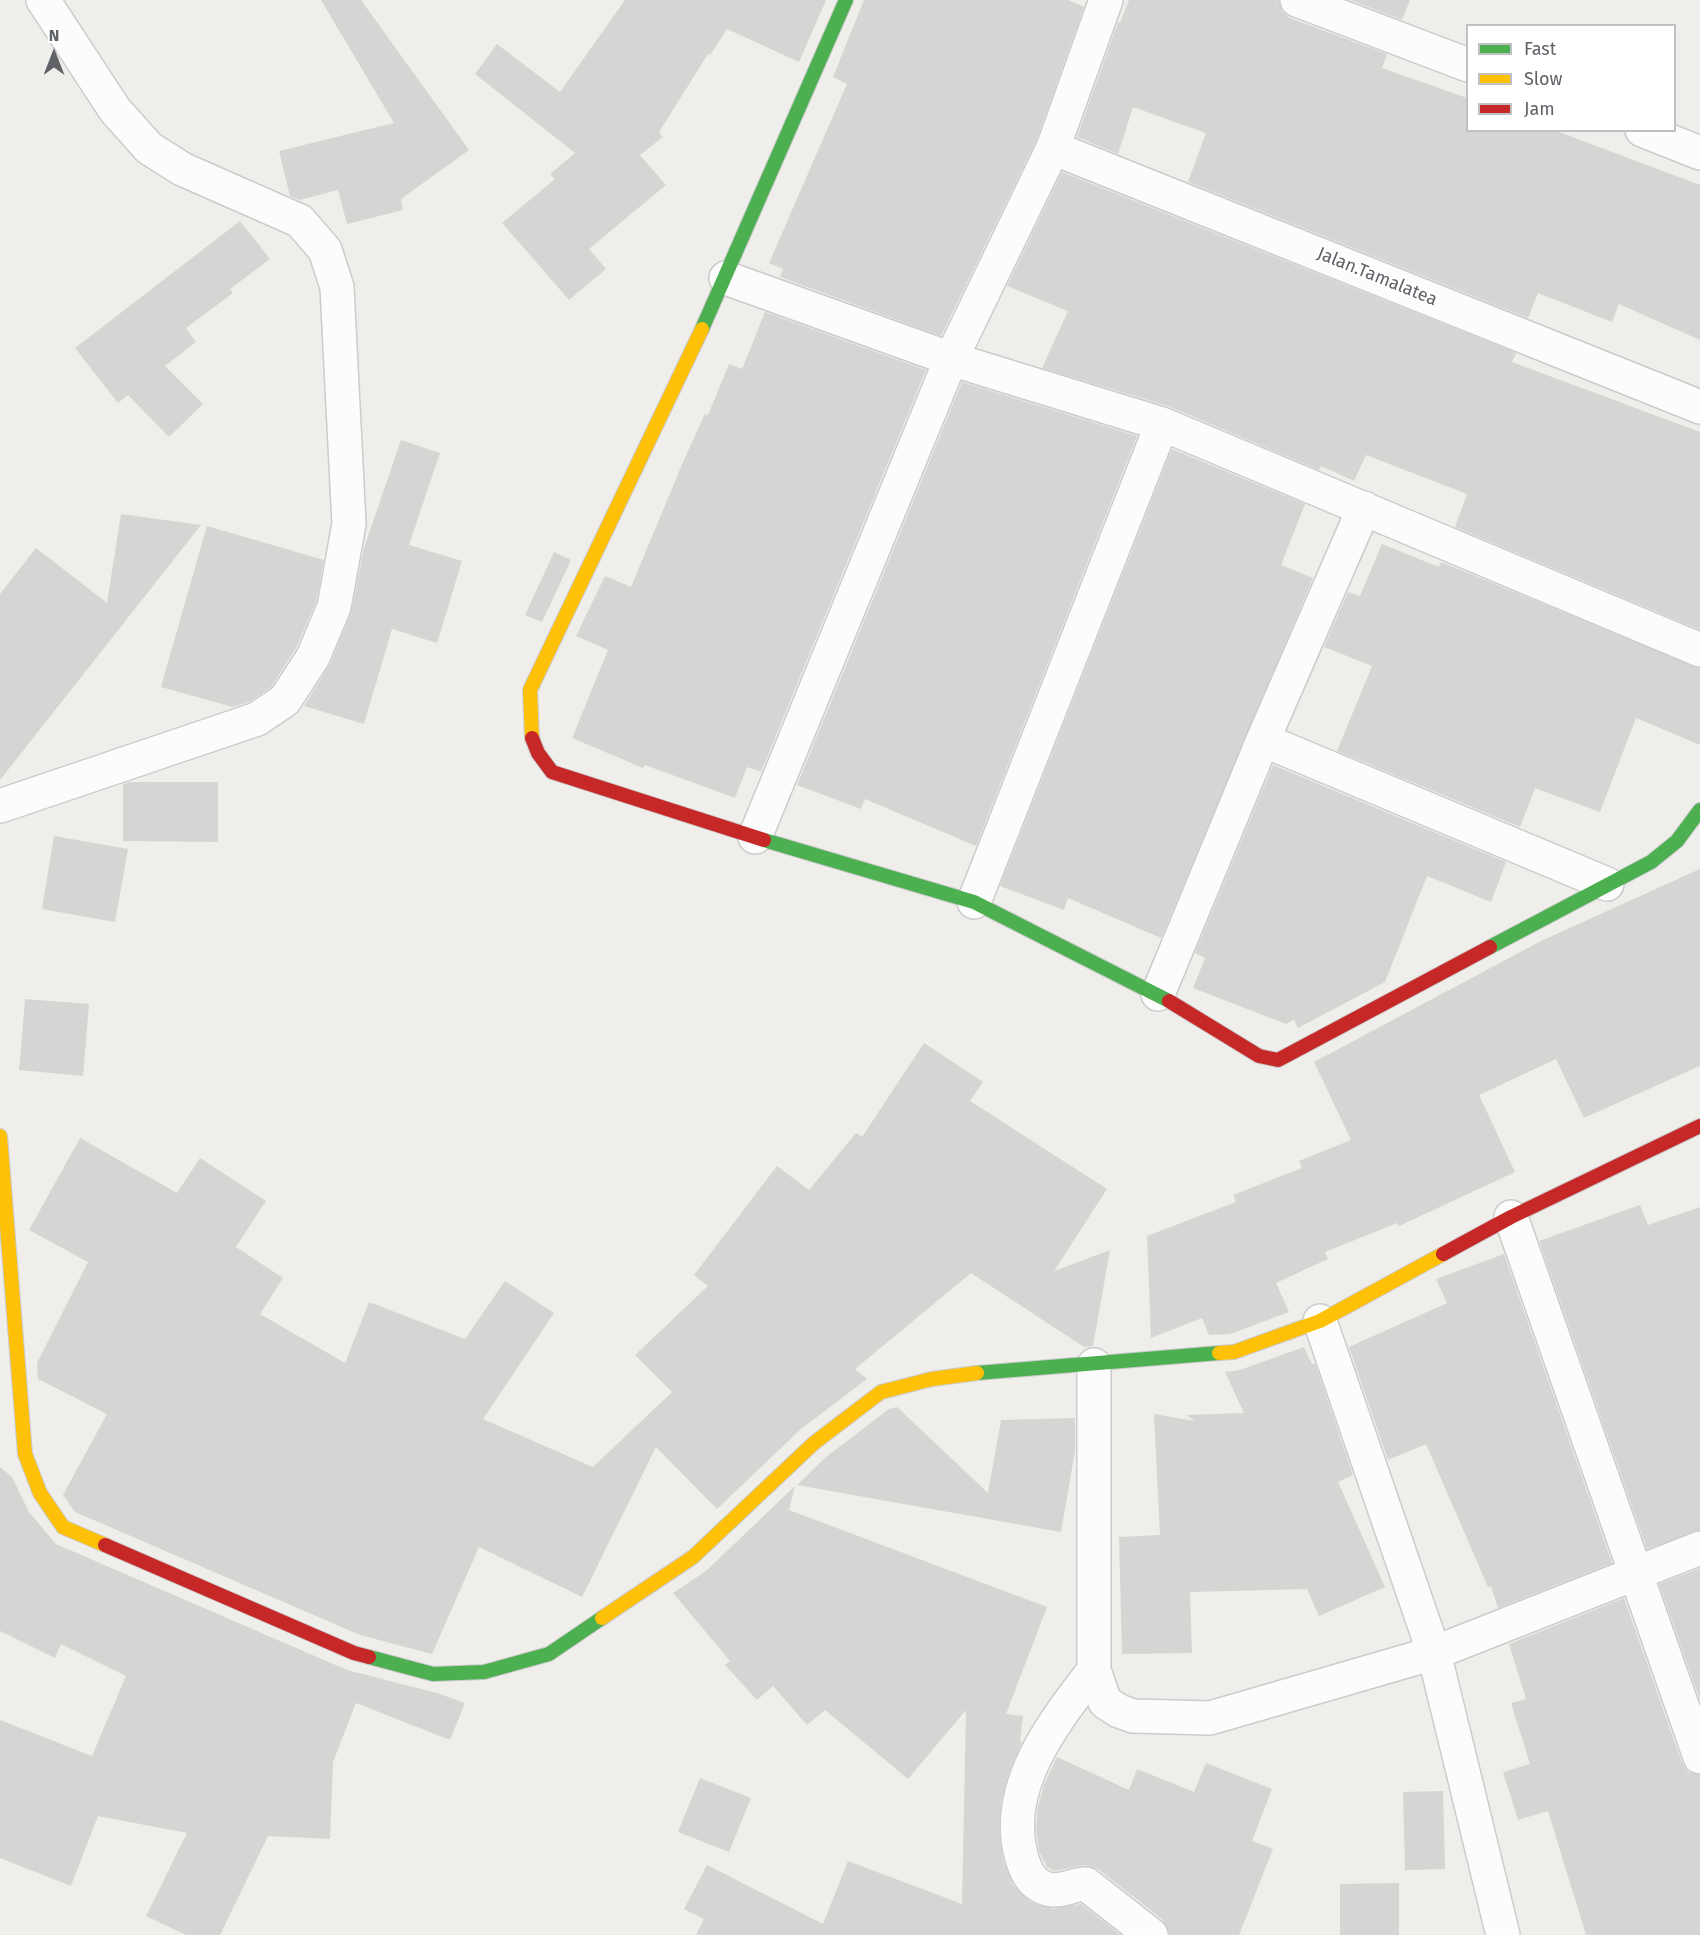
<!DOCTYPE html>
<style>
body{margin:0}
#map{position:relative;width:1700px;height:1935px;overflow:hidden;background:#efeeea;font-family:"Fira Sans",sans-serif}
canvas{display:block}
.legend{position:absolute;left:1466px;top:24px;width:210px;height:108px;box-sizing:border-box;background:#fff;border:2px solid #bfc1c3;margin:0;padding:8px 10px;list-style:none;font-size:18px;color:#5f6368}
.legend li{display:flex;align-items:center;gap:12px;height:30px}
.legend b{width:30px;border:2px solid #bfc1c3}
.north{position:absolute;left:24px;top:24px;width:60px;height:60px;-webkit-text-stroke:4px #fff;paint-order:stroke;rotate:0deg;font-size:16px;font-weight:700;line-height:24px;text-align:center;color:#5f6368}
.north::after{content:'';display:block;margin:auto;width:21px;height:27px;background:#5f6368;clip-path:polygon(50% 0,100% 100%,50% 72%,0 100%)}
</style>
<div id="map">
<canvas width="1700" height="1935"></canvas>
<ul class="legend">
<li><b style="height:8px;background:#4caf50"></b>Fast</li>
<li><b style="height:8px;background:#ffc107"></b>Slow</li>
<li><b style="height:8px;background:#c62828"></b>Jam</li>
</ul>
<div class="north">N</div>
</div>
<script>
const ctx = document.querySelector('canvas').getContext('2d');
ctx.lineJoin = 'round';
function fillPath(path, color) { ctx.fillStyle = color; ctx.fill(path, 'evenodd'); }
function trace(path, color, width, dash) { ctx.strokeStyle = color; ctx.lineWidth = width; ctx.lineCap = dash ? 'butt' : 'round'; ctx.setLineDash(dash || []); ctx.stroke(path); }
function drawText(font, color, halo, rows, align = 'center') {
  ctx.font = font + ' "Fira Sans",sans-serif'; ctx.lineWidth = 4.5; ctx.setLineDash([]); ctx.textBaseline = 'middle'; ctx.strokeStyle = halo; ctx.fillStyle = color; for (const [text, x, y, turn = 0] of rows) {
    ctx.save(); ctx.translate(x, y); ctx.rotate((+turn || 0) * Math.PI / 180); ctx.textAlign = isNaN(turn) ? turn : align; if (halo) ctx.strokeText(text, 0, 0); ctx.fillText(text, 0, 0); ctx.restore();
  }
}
fillPath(new Path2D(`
 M321 0H361L469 150 401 199 403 210 347 224 338 190 299 200 290 196 279 151 394 123Z
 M625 0H826L799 62 727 29 710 55 708 54 659 132 663 137 640 155 666 185 589 249 606 269 569 300 502 223 555 179 550 174 575 153 475 74 497 44 560 92Z
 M864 0H1068L1084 7 1036 141 941 336 780 277 783 269 769 263 847 84 833 77Z
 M1129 0H1279L1282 11 1290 18 1387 54 1382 68 1467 98V130H1554L1700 185V340L1619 304 1612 322 1538 293 1528 318 1188 182 1206 133 1133 107 1118 154 1077 137 1118 22 1120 23Z
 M1350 0H1410L1402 20Z
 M1062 172 1516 353 1512 362 1700 432V630L1455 527 1467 494 1366 455 1354 481 1321 466 1319 470 1168 406 1042 368 1068 311 1007 286Z
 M240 221 270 259 230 289 233 293 186 328 196 342 165 366 203 404 169 437 128 395 118 403 75 348Z
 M765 312 926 370 761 772 747 767 735 798 645 765 643 768 572 738 608 650 576 636 605 576 631 587 683 462 705 414 708 415 729 364 742 369Z
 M962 382 1137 436 976 846 865 799 861 809 797 785Z
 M401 440 440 453 409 545 462 561 437 643 392 629 364 724 304 706 330 664 351 614 364 548Z
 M1172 449 1305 504 1281 565 1313 578 1161 938 1068 898 1064 910 1000 886Z
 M121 514 201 525 0 780V594L36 548 107 603Z
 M207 526 324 560 316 602 296 648 271 687 249 702 233 707 161 687Z
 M1382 544 1439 567 1441 562 1700 668V745L1636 718 1600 812 1535 788 1520 827 1337 751 1372 666 1324 647 1348 592 1360 596Z
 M554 552 571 560 542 622 525 615Z
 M1273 765 1506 862 1491 902 1427 876 1385 982 1298 1028 1294 1020 1286 1024 1193 988 1205 958 1195 953Z
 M131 782H218V842L123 841V784Z
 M54 836 128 849 115 922 42 909Z
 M1700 869V1066L1584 1118 1556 1059 1479 1095 1515 1172 1399 1226 1397 1223 1325 1252 1328 1259 1276 1283 1289 1312 1230 1334 1209 1335 1202 1318 1151 1338 1147 1236 1236 1202 1233 1195 1302 1168 1299 1161 1351 1140 1314 1062 1541 941Z
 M25 999 89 1004 83 1076 19 1070Z
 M924 1043 983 1082 970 1101 1107 1189 1054 1271 1110 1250 1093 1346 1084 1347 971 1273 855 1369 867 1379 801 1429 717 1509 656 1447 582 1597 479 1547 432 1654 360 1635 75 1512 63 1495 107 1414 38 1379 37 1363 88 1262 29 1230 80 1138 177 1193 200 1158 266 1201 236 1247 283 1278 260 1314 345 1363 369 1302 465 1339 505 1281 554 1313 483 1419 593 1467 672 1392 635 1355 708 1286 694 1275 777 1166 809 1190 856 1133 862 1137Z
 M1640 1205 1648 1225 1700 1207V1530L1647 1549 1539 1241Z
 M1504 1254 1612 1563 1498 1608 1491 1586 1488 1587 1426 1444 1388 1460 1349 1347 1447 1303 1436 1279Z
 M1304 1347 1312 1364 1315 1363 1353 1475 1338 1482 1385 1587 1319 1616 1307 1589 1190 1592 1192 1653 1122 1654 1119 1537 1160 1535 1154 1414 1195 1421 1186 1415 1244 1413 1225 1372 1240 1370Z
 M897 1407 988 1493 1001 1420 1075 1418V1451L1061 1532 797 1485 826 1457 889 1409Z
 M0 1467 12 1477 29 1512 56 1544 347 1670 437 1693 465 1703 450 1740 356 1703 333 1762 330 1839 268 1836 220 1935H186L146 1916 187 1833 98 1816 71 1886 0 1858V1720L92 1756 126 1676 61 1644 55 1658 0 1631Z
 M795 1486 789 1510 1047 1607 1006 1714 1023 1716 1020 1741 1022 1742 1009 1772 1001 1802 999 1831 1003 1860 1013 1885 1031 1902 1053 1909 1081 1904 1121 1935H696L704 1919 684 1909 707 1865 823 1924 848 1861 962 1904 966 1710 908 1779 825 1710 807 1725 773 1686 757 1700 725 1665 730 1661 673 1593 706 1571Z
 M1700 1568V1700L1659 1584Z
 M1624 1598 1682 1763 1688 1772 1700 1775V1935H1586L1548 1811 1518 1820 1503 1772 1530 1764 1511 1703 1526 1699 1509 1644Z
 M1057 1757 1129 1790 1137 1769 1194 1792 1206 1763 1272 1789 1252 1841 1273 1849 1239 1935H1169L1163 1920 1098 1869 1085 1865 1054 1871 1047 1867 1039 1851 1036 1828 1038 1807 1044 1785Z
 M700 1778 751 1798 729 1852 678 1832Z
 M1443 1791 1445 1869 1405 1870 1403 1792Z
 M1399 1883V1935H1340V1884Z`), '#d6d5d3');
const street = new Path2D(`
 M1297 0 1468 65
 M1642 130 1700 153
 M1053 148 1700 407
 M726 278 951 359 1162 424 1700 650
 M1263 740 1607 884
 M0 806 257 719 285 700 313 657 334 607 349 524 337 287 325 250 300 221 182 169 149 148 115 110 43 0
 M755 837 951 359 1053 148 1106 0
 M974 902 1162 424
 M1158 994 1263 740 1364 508
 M1511 1217 1700 1757
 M1320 1321 1434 1653 1503 1935
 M1094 1365V1670L1105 1702 1119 1711 1133 1716 1210 1718 1434 1653 1700 1548
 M1094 1670C1055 1721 1003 1785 1021 1855 1025 1870 1031 1884 1047 1889 1063 1893 1072 1884 1086 1884L1151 1935`);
const fast = new Path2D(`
 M702 329 846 0
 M764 840 974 902 1169 1001
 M1490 947 1651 862 1677 841 1700 810
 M977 1373 1219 1353
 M369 1657 433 1674 484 1672 549 1654 602 1618`);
const slow = new Path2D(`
 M532 738 530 690 702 329
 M0 1136 25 1454 40 1493 63 1527 105 1545
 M1219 1353 1234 1352 1320 1321 1443 1254
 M602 1618 693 1557 814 1443 881 1392 932 1379 977 1373`);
const jam = new Path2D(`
 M532 738 538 753 552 772 764 840
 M1169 1001 1259 1056 1278 1060 1490 947
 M1443 1254 1511 1217 1700 1126
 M105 1545 354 1653 369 1657`);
trace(street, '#cbcccc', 36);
trace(fast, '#cacacb', 16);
trace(slow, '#cacacb', 16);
trace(jam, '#cacacb', 16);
trace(street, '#fdfcfc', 33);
trace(fast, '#4caf50', 14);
trace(slow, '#ffc107', 14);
trace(jam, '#c62828', 14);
drawText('18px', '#5f6368', '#fff', [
 ["Jalan.Tamalatea",1377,277,22]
]);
</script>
